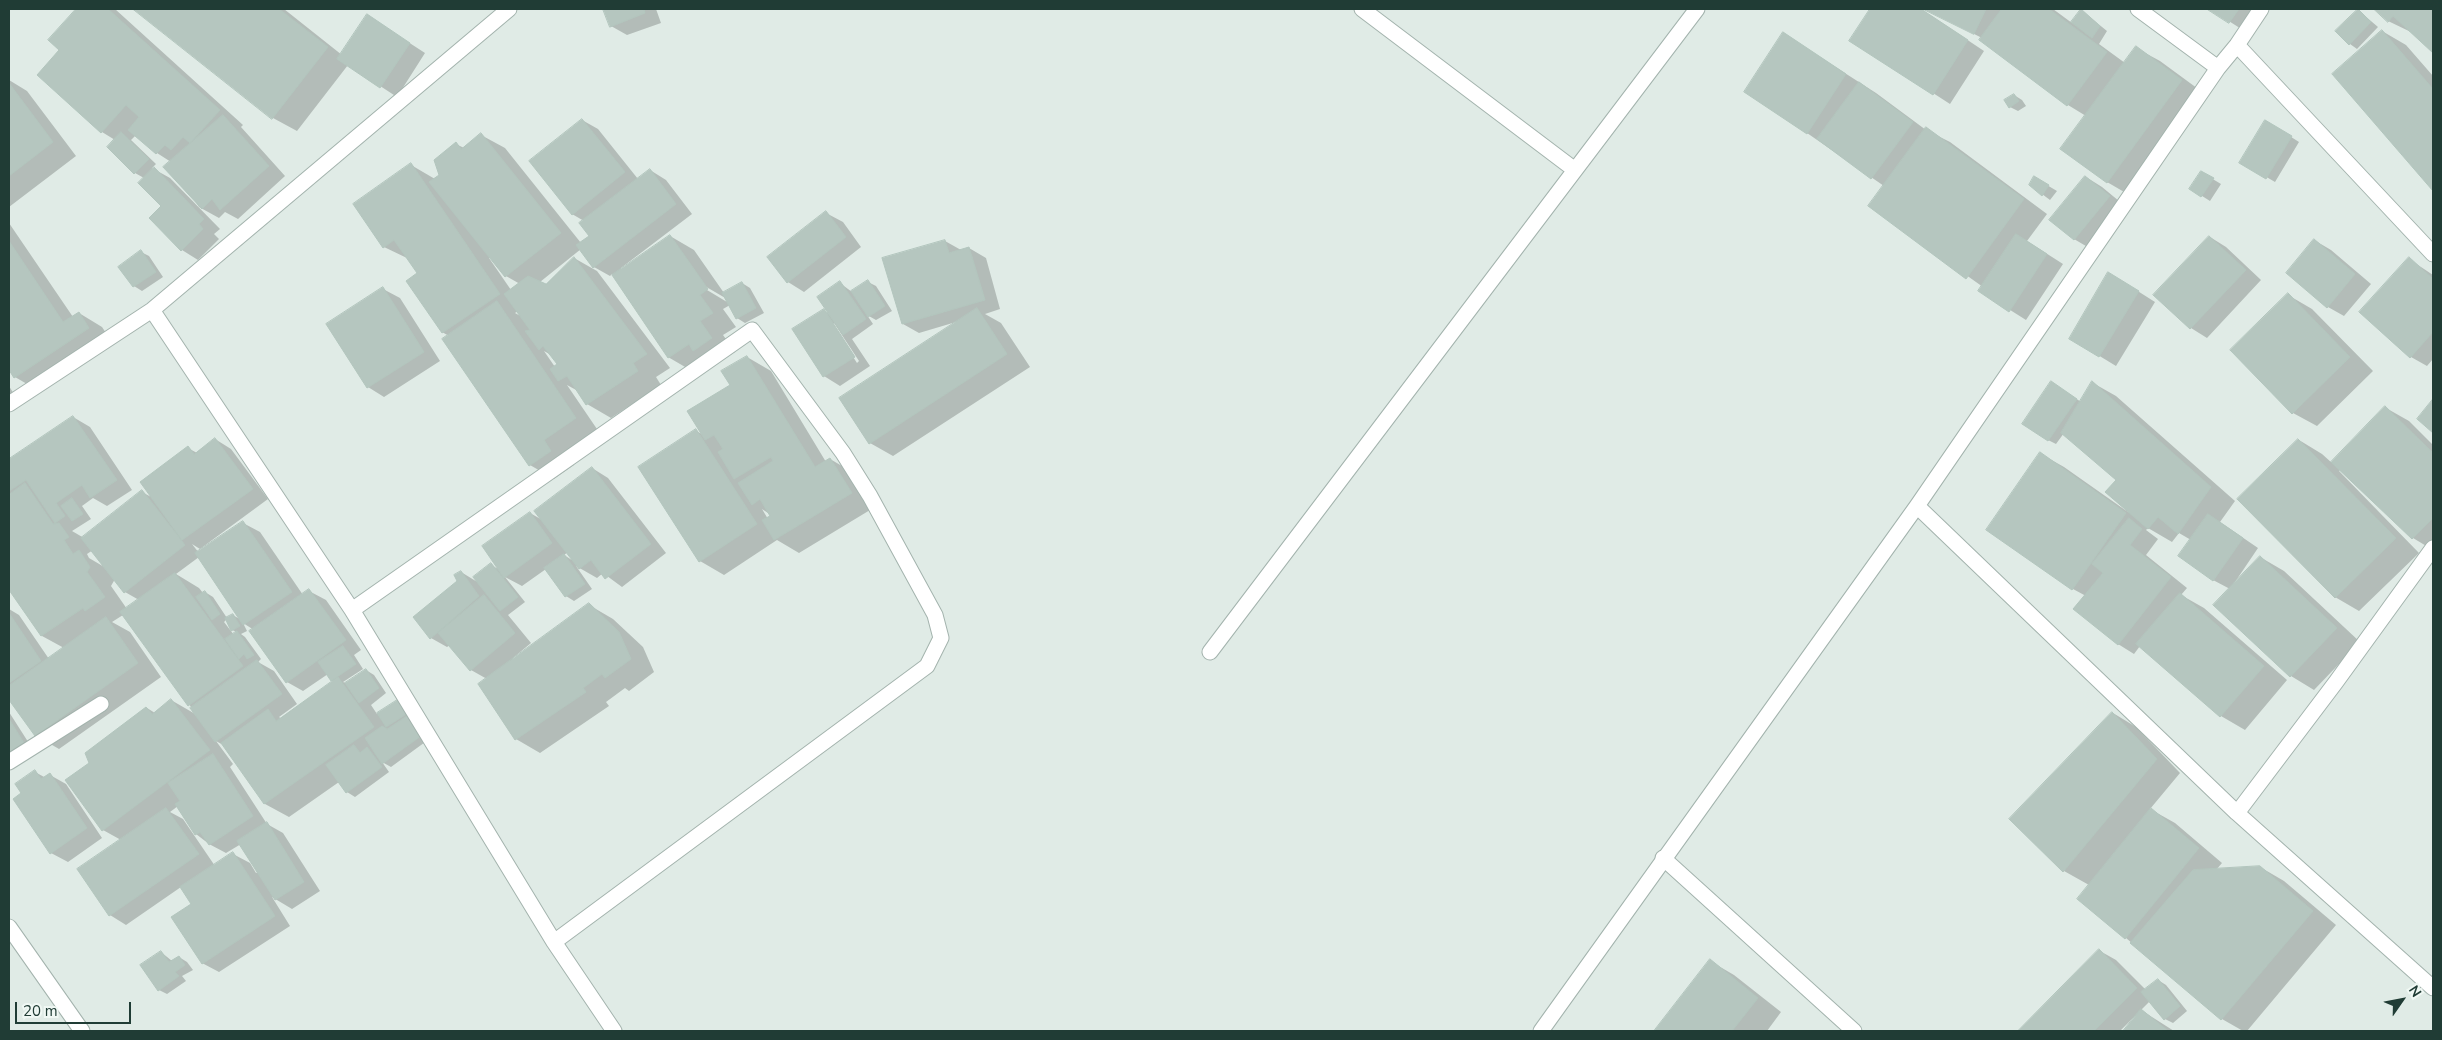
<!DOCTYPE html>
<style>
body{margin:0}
#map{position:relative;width:2442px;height:1040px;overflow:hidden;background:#e0ebe6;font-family:"Nunito Sans",sans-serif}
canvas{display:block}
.frame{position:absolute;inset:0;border:10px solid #203c35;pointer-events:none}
.north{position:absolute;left:2377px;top:975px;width:50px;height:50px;-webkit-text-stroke:4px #f0f8f4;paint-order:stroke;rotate:57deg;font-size:14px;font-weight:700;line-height:20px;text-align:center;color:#203c35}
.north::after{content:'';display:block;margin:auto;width:18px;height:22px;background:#203c35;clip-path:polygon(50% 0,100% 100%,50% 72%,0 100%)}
.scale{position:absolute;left:15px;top:1002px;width:116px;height:22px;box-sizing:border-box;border:2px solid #203c35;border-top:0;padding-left:6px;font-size:15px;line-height:18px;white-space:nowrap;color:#203c35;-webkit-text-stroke:4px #f0f8f4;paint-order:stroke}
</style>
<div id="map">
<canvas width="2442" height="1040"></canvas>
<div class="frame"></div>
<div class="north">N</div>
<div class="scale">20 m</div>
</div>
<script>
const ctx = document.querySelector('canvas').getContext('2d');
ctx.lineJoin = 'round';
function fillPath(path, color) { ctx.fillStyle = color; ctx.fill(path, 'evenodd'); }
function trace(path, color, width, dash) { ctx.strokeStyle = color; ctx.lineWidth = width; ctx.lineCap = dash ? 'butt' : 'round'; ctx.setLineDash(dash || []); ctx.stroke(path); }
fillPath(new Path2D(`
 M78 9H115L243 125 241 127 285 176 238 219 225 212 219 218 199 207 171 162 157 153 136 135 131 140 156 164 152 168 170 178 220 229 214 234 219 239 198 260 182 250 163 206 144 178 135 173 115 140 102 132 61 50 50 40Z
 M135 9H284L342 55 368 16 425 53 397 97 348 65 297 131 273 118Z
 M605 9H656L661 23 627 35 611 26Z
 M1871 9H1921L1984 51 1950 104 1851 40Z
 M1925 9H2053L2072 23 2081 10 2107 31 2099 44 2125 63 2136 48 2160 61 2205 94 2131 196 2107 182 2086 116 2068 105 1982 38Z
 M2210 9H2261L2246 32Z
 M2375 9H2433V51L2413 33 2388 21Z
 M2358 10 2378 27 2357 49 2350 44Z
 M2382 31 2406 45 2433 76V189L2334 74Z
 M1784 34 1876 93 1926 130 1950 142 2047 214 2027 241 2063 264 2026 320 1980 291 1983 287 1869 206 1884 186 1807 133Z
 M9 80 27 91 76 156 9 207Z
 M2014 95 2022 100 2026 106 2018 111 2010 107Z
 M582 120 598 129 638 179 650 170 666 180 692 214 621 268 622 270 670 236 694 250 724 293 742 283 750 288 764 313 745 323 737 318 730 305 723 309 736 327 723 335 735 352 718 363 710 359 692 371 668 357 612 274 610 276 594 267 670 368 656 377 661 385 611 418 587 404 578 391 567 385 599 432 567 454 574 465 554 479 530 465 449 336 442 332 419 274 409 259 384 247 411 165 435 179 440 175 456 144 464 148 481 135 505 148 581 243 591 236 584 221 572 214ZM581 249 597 271 574 258 546 285 540 282ZM491 257 506 276 520 284 511 290 489 258ZM703 285 727 299V302L702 287ZM518 311 524 318 515 313ZM544 351 553 356 559 365 555 367Z
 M2266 121 2299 142 2275 182 2241 162Z
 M2201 172 2221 184 2210 201 2191 189Z
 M2086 177 2102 187 2125 206 2091 249 2074 239Z
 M2035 178 2057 191 2050 200 2030 185Z
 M826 213 843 222 861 247 804 292 788 282Z
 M9 223 73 317 79 313 102 327 112 342 39 391 15 377 9 367Z
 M2210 237 2226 247 2261 280 2207 338 2191 328Z
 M2314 240 2331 250 2371 284 2344 316 2328 307Z
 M945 241 961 250 969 248 986 258 1000 309 985 314 1001 323 1030 367 893 456 870 443 956 322 919 333 903 324Z
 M141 252 149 256 163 277 142 291 134 286 120 267Z
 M2409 259 2433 275V359L2427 366 2411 357Z
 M868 282 876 286 892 311 876 320 867 315 873 324 852 339 870 366 840 386 824 376V311L831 315 840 283 852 292ZM831 323H834L859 361 857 363Z
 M2125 283 2155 302 2116 366 2070 338Z
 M383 289 400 298 440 361 384 397 368 387Z
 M2288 295 2312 309 2373 371 2317 426 2293 413Z
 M747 357 771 371 826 462 830 459 854 473 875 507 799 553 777 540 724 575 700 561 696 431 704 435ZM762 509 771 515 772 517 768 519Z
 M2093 383 2116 396 2235 501 2220 522 2258 548 2233 585 2260 557 2284 571 2360 642 2314 690 2291 676 2230 589 2213 580 2191 540 2179 533 2172 542 2148 528 2146 530 2158 539 2146 555 2187 588 2181 595 2204 608 2287 680 2245 730 2221 716 2140 646 2134 654 2118 644 2086 596 2073 589 2041 454 2064 467 2128 512 2129 511 2117 480 2064 433 2056 444 2048 440 2059 387 2081 402Z
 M9 386 17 399 9 404Z
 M2386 408 2409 421 2433 445V550L2413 538 2341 469 2339 471 2419 553 2359 611 2335 597 2299 440 2322 454 2332 463Z
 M73 417 90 427 132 490 107 506 93 498 82 506 91 519 72 531 84 538 142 492 153 498 188 448 197 453 215 439 231 449 268 499 200 549 192 544 199 553 243 523 260 532 303 595 309 591 326 600 361 650 354 655 363 669 343 682 346 683 366 670 374 675 386 693 371 705 377 714 402 698 432 737 391 767 382 762 389 772 355 797 347 792 339 782 289 817 265 804 225 746 216 741 233 764 230 767 267 824 283 833 320 891 292 909 272 897 290 926 219 972 202 963 193 904 181 887 126 925 110 915 121 840 103 830 67 781 90 763 147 708 155 713 171 700 197 715 123 615 112 622 130 632 161 677 59 749 35 735 9 698V609L19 615 49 659 64 648 42 636 9 588V496L12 494 9 493V460ZM93 550 106 568 89 558 87 554ZM199 557 241 620 233 615 227 618 213 597 205 592 203 593 199 588 176 574ZM115 579 125 592 139 600 127 609 111 586ZM227 619 232 630 237 632 234 635 224 622ZM243 623 254 630 287 682 303 691 328 674 334 682 282 719 279 717 297 704 274 671 258 662 261 659 245 637 241 634 247 631ZM178 806 196 834 209 844 226 853 241 844 259 872 256 873 250 863 233 854 215 866 183 819 170 812Z
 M592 468 608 478 666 553 622 587 603 573 597 578 576 566 592 589 574 601 566 596 546 569 522 586 505 577 525 602 508 615 531 643 513 658 514 660 589 605 613 619 643 647 654 672 629 691 625 688 606 702 609 706 540 753 516 739 487 679 471 670 450 645 447 647 431 638 459 581 461 572 479 583 491 565 500 570 530 513 544 521ZM568 552 575 562 564 555Z
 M9 712 32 748 9 759Z
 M2113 713 2136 727 2180 773 2150 809 2175 823 2222 863 2216 870 2260 867 2284 881 2336 925 2247 1031H2243L2222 1019 2126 938 2089 885 2064 871Z
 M35 772 46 778 50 775 66 784 102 838 68 862 51 853 23 794Z
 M2100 951 2116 960 2146 990 2158 980 2166 985 2187 1011 2173 1023 2165 1019 2150 1001 2141 1010 2174 1031H2125L2136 1017 2135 1016 2120 1031H2020Z
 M161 952 172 961 179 957 187 962 193 970 182 976 186 981 167 994 159 990Z
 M1710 961 1734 975 1781 1012 1767 1031H1656Z`), '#0003');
const building = new Path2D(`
 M76 9H108L220 110 190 143 183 137 171 150 165 145 156 154 128 130 139 117 126 105 101 133 37 75 59 50 48 40Z
 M133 9H279L328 47 272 119Z
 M603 9H644L645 13 610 27Z
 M1870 9H1921L1968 40 1933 95 1849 41Z
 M1923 9H1986L1974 34Z
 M2002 9H2049L2107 52 2067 106 1979 40Z
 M2081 9 2100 26 2092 38 2071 22Z
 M2207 9H2239L2229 23Z
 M2358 9 2371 22 2349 45 2335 31Z
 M2374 9H2433V53L2393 16 2388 22Z
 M367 14 410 43 380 88 337 59Z
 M2382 30 2433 89V191L2332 74Z
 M1783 32 1846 74 1807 134 1744 92Z
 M2136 46 2182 80 2107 183 2060 149Z
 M1859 82 1913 122 1871 179 1817 139Z
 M9 83 53 142 9 176Z
 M2014 94 2019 101 2009 108 2004 100Z
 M223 115 269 166 220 210 212 199 202 209 163 167Z
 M582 119 625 172 572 215 529 161Z
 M2265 120 2292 136 2266 179 2239 163Z
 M1926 127 2024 199 1966 279 1868 206Z
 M121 132 149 159 134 174 107 147Z
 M481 133 561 233 505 277 429 182 439 175 434 160 456 142 461 149Z
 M411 163 500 294 442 333 406 281 417 273 394 240 383 248 353 204Z
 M154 167 204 219 199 224 203 229 181 251 149 218 161 206 138 183Z
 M650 169 676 204 593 268 576 245 589 236 579 223Z
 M2201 171 2214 178 2201 197 2189 189Z
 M2034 176 2049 185 2042 196 2029 185Z
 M2085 176 2110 196 2074 240 2049 220Z
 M826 211 846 237 787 283 767 257Z
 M2016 234 2047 254 2009 312 1978 291Z
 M670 235 708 289 700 295 713 313 700 321 712 338 693 351 689 344 668 358 612 275Z
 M2209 236 2246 270 2190 329 2153 295Z
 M2314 239 2355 274 2327 308 2286 273Z
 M945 240 949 253 969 247 985 300 902 324 882 258Z
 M9 241 63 322 79 312 89 328 14 378 9 370Z
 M141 250 156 272 133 287 118 267Z
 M574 257 647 354 633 363 638 371 586 405 567 376 558 381 550 369 557 364 543 346 539 350 525 331 530 330 504 294 528 276 546 284Z
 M2409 257 2433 279V332L2410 358 2359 312Z
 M2108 272 2139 291 2099 357 2069 339Z
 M868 280 885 306 868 317 851 291Z
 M840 281 866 319 843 335 817 297Z
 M742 282 756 308 736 319 722 293Z
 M383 287 424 352 367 388 326 324Z
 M2288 293 2350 357 2292 414 2230 350Z
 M497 301 576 418 544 440 551 451 529 466 442 339Z
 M977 308 1007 354 869 444 839 398Z
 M824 309 855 357 823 377 792 329Z
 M747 356 815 467 830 458 852 493 774 540 762 520 770 516 760 499 752 505 738 483 773 461 771 457 734 479 718 452 723 449 714 435 705 440 687 411 730 385 721 371Z
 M2051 381 2077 399 2048 441 2022 424Z
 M2092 381 2211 487 2178 534 2158 517 2148 529 2105 492 2116 480 2061 433Z
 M2433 399V433L2417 419Z
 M2385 406 2433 453V518L2412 539 2331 462Z
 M73 416 117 480 90 498 82 485 56 503 65 516 55 523 26 480 9 491V459Z
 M696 429 757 524 699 562 638 467Z
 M215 438 253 489 182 540 140 482 188 446 194 454Z
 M2298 439 2396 538 2335 598 2237 499Z
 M2040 452 2126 513 2072 590 1986 530Z
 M592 467 651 544 605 579 591 560 579 569 534 511Z
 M25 483 53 524 59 523 69 537 64 540 73 554 79 550 90 567 87 572 105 597 85 611 83 608 41 636 9 590V495Z
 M142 490 185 545 124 593 81 538Z
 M72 498 83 514 72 521 61 506Z
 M530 512 552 543 504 578 482 546Z
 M2208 514 2243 538 2213 581 2178 556Z
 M2129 518 2142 529 2130 545 2171 577 2118 645 2073 609 2103 573 2092 564Z
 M243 521 292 592 243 625 195 553Z
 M564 554 585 584 565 597 544 568Z
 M2260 556 2337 628 2290 677 2213 605Z
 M491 563 518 597 500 611 473 577Z
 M461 571 479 596 430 639 413 617 457 581 454 575Z
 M175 573 243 666 188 706 120 612Z
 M309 589 346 640 286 683 249 631Z
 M205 591 220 614 212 620 196 597Z
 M2180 593 2264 666 2220 717 2136 644Z
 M484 595 515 633 470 671 438 633Z
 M589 603 619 632 631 659 605 678 602 674 583 688 586 692 515 740 478 684Z
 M9 613 41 661 9 683Z
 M233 614 240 626 231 631 225 618Z
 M106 617 138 663 35 736 9 700V686Z
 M237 631 254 655 247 659 244 654 239 659 225 639Z
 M343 646 356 664 331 681 318 662Z
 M257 660 282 694 215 742 190 708Z
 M366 669 379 688 359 703 345 683Z
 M338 677 374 727 264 804 221 743 268 709 276 721Z
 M402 697 411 711 386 727 377 713Z
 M171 699 210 750 102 831 65 780 89 763 85 753 146 707 152 714Z
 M2112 712 2157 759 2063 872 2009 819Z
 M412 713 425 733 382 764 365 738 382 726 387 729Z
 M9 719 24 743 9 753Z
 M354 745 360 753 367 747 382 767 346 793 326 765Z
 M213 754 253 816 209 845 200 832 195 835 175 804 180 801 168 783Z
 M35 770 41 779 50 773 87 828 50 854 13 799 21 793 15 784Z
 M166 808 199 854 109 916 77 869Z
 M2151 808 2199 848 2125 939 2077 899Z
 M267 822 304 882 275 900 237 841Z
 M233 852 275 916 202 964 171 917 191 904 180 887Z
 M2260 866 2313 911 2221 1020 2130 943 2193 870Z
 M2099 949 2137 988 2094 1031H2018Z
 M161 951 169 962 179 956 185 965 175 972 179 976 158 991 140 965Z
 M1710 959 1758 998 1732 1031H1654Z
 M2158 979 2180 1006 2164 1020 2141 992Z
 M2141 1009 2168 1031H2123Z`);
fillPath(building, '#b5c6bf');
trace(building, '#b2c5bd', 1);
const service = new Path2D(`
 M9 762 101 704
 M1663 858 1854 1031`);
const minor = new Path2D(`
 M1362 9 1575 170
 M2138 9 2218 68
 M2237 45 2433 254
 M152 310 352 610 554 942 614 1031
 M9 404 152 310 509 9
 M1917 506 2237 813 2433 988
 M352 610 752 330 843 453 870 496 935 615 941 638 927 666 554 942
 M1210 652 1697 9
 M2237 813 2336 682 2433 548
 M9 927 82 1031
 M1541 1031 1917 506 2218 68 2237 45 2261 9`);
trace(service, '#a3b3ad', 17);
trace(minor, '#a3b3ad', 17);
trace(service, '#fff', 15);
trace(minor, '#fff', 15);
</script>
